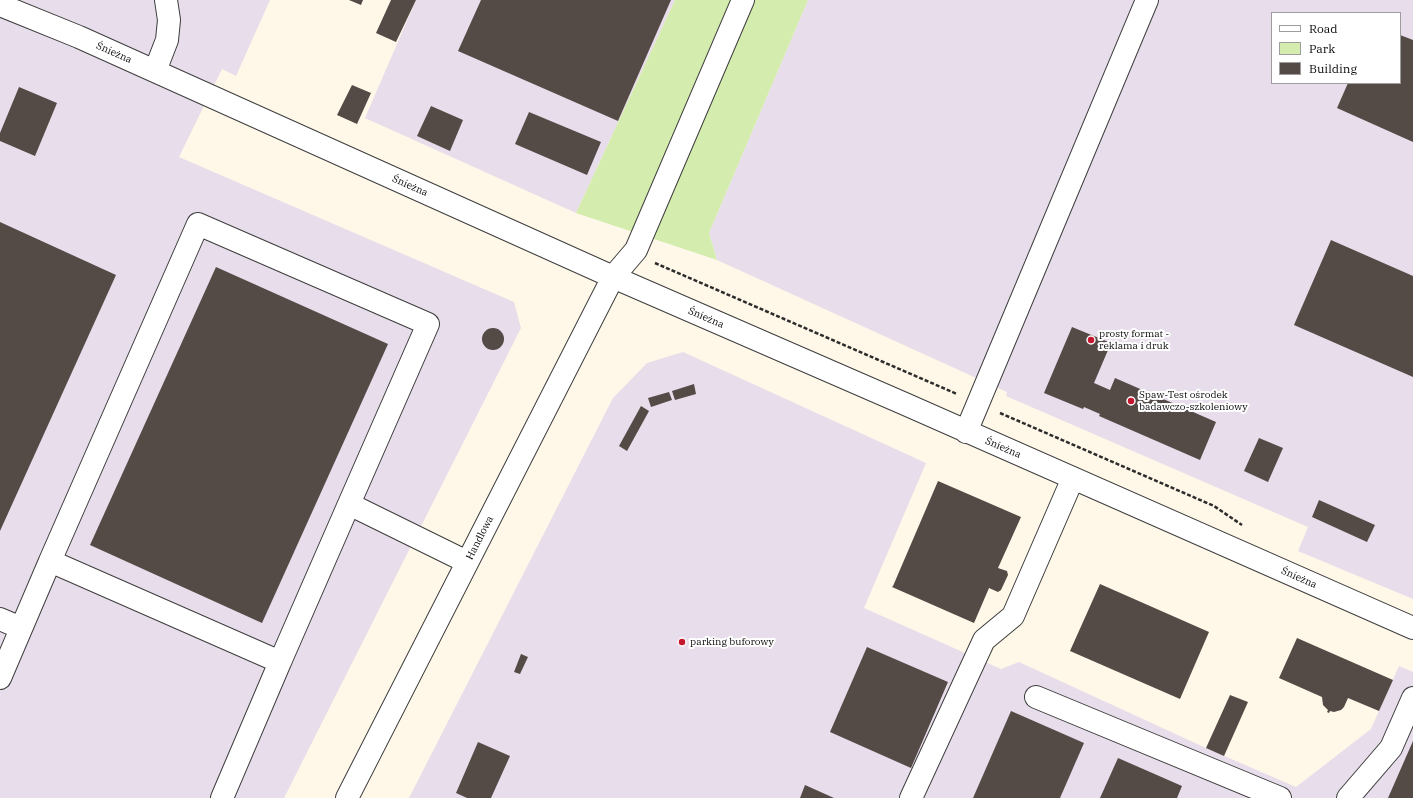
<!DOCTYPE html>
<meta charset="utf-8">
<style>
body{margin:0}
#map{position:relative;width:1413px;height:798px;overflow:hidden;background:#fff8e8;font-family:"IBM Plex Serif",serif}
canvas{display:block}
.legend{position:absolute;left:1271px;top:12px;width:130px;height:72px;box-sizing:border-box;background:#fff;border:1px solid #9d9d9d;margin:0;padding:5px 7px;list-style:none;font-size:12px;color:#0a0a0a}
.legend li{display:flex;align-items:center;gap:8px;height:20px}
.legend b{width:20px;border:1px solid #9d9d9d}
</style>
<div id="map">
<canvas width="1413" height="798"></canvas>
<ul class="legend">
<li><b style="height:5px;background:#fff"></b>Road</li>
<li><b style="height:11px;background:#d4ecae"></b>Park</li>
<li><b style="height:11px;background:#544a46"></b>Building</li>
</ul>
</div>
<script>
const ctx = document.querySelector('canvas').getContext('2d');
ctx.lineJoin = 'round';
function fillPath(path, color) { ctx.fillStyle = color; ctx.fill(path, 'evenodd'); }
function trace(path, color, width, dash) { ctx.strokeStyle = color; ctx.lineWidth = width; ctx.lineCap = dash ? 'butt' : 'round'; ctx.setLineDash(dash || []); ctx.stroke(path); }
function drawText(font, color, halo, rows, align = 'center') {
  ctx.font = font + ' "IBM Plex Serif",serif'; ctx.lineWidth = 4; ctx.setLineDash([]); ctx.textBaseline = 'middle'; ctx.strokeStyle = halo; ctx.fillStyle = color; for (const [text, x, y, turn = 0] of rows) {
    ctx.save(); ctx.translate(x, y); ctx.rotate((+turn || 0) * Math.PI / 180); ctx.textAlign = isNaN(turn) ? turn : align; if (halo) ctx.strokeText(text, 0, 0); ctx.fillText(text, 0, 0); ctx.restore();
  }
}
fillPath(new Path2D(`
 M0 0H270L236 76 222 69 179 157 514 302 521 328 284 798H0Z
 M416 0H675L576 213 365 118Z
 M808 0H1413V599L1298 551 1308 527 1006 396 1007 392 717 260 709 233ZM1272 13H1400V83H1272Z
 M683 352 926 463 864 608 1001 669 1019 662 1206 748 1296 787 1371 729 1399 666 1413 672V798H409L613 398 647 363Z`), '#e8ddeb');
fillPath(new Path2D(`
 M675 0H808L709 233 717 260 576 213Z`), '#d4ecae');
fillPath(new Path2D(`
 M349 0H363L361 5Z
 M391 0H416L396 42 376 33Z
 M481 0H671L618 121 458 51Z
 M1400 35 1413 40V142L1337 108 1348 83H1400Z
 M352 85 371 93 357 124 337 115Z
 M19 87 57 103 35 156 0 141V133Z
 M431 106 463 120 450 151 417 136Z
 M529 112 601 142 587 175 515 144Z
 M0 222 116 275 0 531Z
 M1331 240 1413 276V377L1294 325Z
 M216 267 388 344 262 623 90 545Z
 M1072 327 1111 343 1094 383 1110 390 1115 378 1216 422 1200 460 1099 416 1100 414 1084 407 1083 409 1044 393Z
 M482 339a11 11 0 1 1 22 0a11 11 0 1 1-22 0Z
 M694 384 696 394 675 400 672 391Z
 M669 392 672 400 651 407 648 398Z
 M641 406 649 411 627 451 619 446Z
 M1259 438 1283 448 1268 482 1244 471Z
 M938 481 1021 517 998 568 1007 571 1008 575 1001 590 998 592 989 588 974 623 892 587 893 586Z
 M1319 500 1375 525 1367 542 1312 517Z
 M1100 584 1209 632 1180 699 1070 651Z
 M1297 638 1393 680 1379 711 1348 698 1344 707 1341 710 1334 712 1330 711 1329 713 1327 712 1328 710 1323 705 1322 697 1279 678Z
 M867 647 948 682 911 768 830 732Z
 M521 654 528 657 520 674 514 672Z
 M1230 695 1248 702 1224 756 1206 748Z
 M1011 711 1084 743 1060 798H973Z
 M1413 741V798H1388Z
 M478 742 510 756 491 798H467L456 793Z
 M1118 758 1182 786 1177 798H1100Z
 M805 785 834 798H800Z`), '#544a46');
const minor = new Path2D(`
 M0 5 79 37 613 277 905 404 1413 628
 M155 71 167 40 169 20 166 0
 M966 432 1147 0
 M349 504 428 324 198 224 50 561 280 662 349 504 467 562
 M0 619 21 628
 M0 678 50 561
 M1036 697 1280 798
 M222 798 280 662
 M347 798 613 277 636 250 743 0
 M911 798 984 640 1013 616 1073 478
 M1348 798 1391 748 1413 698`);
trace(minor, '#3d3d3d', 24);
trace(new Path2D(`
 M655 263 957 394
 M1000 413 1214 506 1242 525`), '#2c2c2c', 2.5, [4, 2]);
trace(minor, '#fff', 22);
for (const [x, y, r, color] of [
 [1091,340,4,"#c5172f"],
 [1131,401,4,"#c5172f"],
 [682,642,4,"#c5172f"]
]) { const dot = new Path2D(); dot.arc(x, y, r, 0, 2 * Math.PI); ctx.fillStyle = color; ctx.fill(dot); trace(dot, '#fff', 1.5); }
drawText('10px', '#0a0a0a', '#fff', [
 ["Śnieżna",114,53,24],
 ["Śnieżna",410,186,24],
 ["Śnieżna",706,318,23],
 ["Śnieżna",1003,448,23],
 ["Handlowa",480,538,-63],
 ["Śnieżna",1299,578,24]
]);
drawText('10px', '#0a0a0a', '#fff', [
 ["prosty format -",1099,334],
 ["reklama i druk",1099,346],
 ["Spaw-Test ośrodek",1139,395],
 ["badawczo-szkoleniowy",1139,407],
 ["parking buforowy",690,642]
], 'left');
</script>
